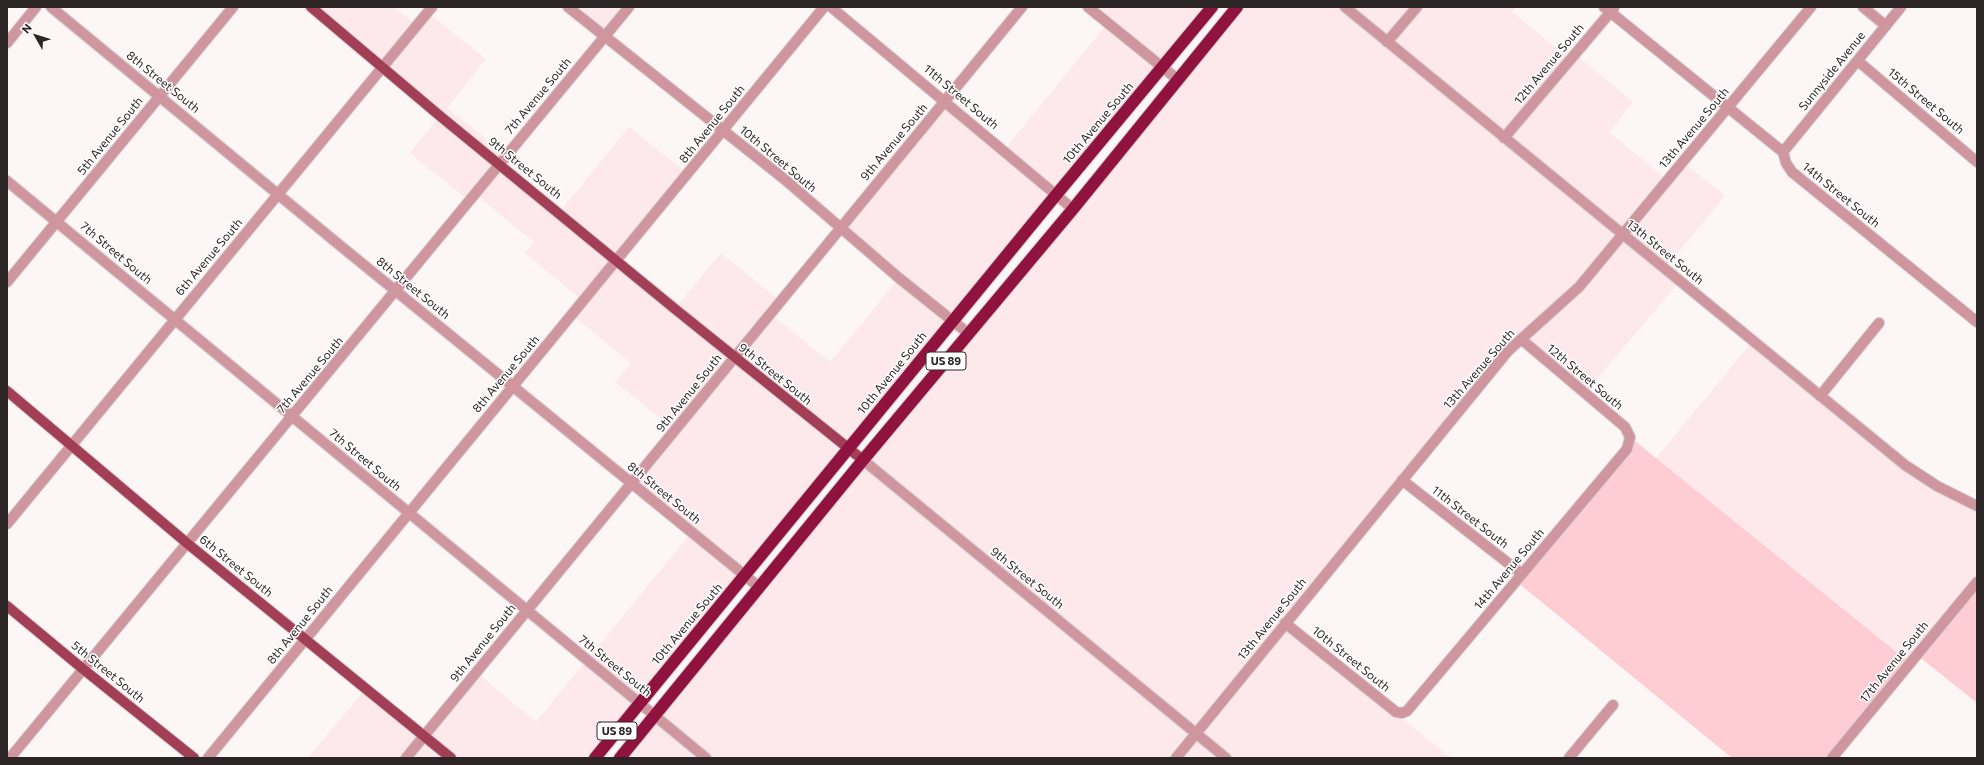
<!DOCTYPE html>
<style>
body{margin:0}
#map{position:relative;width:1984px;height:765px;overflow:hidden;background:#fdf6f7;font-family:Commissioner,sans-serif}
canvas{display:block}
.frame{position:absolute;inset:0;border:8px solid #2c2526;pointer-events:none}
.north{position:absolute;left:16px;top:16px;width:40px;height:40px;-webkit-text-stroke:3px #fff;paint-order:stroke;rotate:309deg;font-size:11px;font-weight:700;line-height:16px;text-align:center;color:#2c2526}
.north::after{content:'';display:block;margin:auto;width:14px;height:18px;background:#2c2526;clip-path:polygon(50% 0,100% 100%,50% 72%,0 100%)}
</style>
<div id="map">
<canvas width="1984" height="765"></canvas>
<div class="frame"></div>
<div class="north">N</div>
</div>
<script>
const ctx = document.querySelector('canvas').getContext('2d');
ctx.lineJoin = 'round';
function fillPath(path, color) { ctx.fillStyle = color; ctx.fill(path, 'evenodd'); }
function trace(path, color, width, dash) { ctx.strokeStyle = color; ctx.lineWidth = width; ctx.lineCap = dash ? 'butt' : 'round'; ctx.setLineDash(dash || []); ctx.stroke(path); }
function drawText(font, color, halo, rows, align = 'center') {
  ctx.font = font + ' Commissioner,sans-serif'; ctx.lineWidth = 3; ctx.setLineDash([]); ctx.textBaseline = 'middle'; ctx.strokeStyle = halo; ctx.fillStyle = color; for (const [text, x, y, turn = 0] of rows) {
    ctx.save(); ctx.translate(x, y); ctx.rotate((+turn || 0) * Math.PI / 180); ctx.textAlign = isNaN(turn) ? turn : align; if (halo) ctx.strokeText(text, 0, 0); ctx.fillText(text, 0, 0); ctx.restore();
  }
}
fillPath(new Path2D(`
 M310 7H394L416 25 427 12 486 59 447 108 506 155 499 164 559 213 629 127 688 174 617 260 675 309 721 253 780 301 771 314 830 362 899 278 839 228 945 101 1004 150 1107 24 1088 7H1212L595 758H308L366 688 424 736 476 672 536 722 692 532 632 483 675 430 615 382 631 363 572 315 583 301 525 253 534 242 475 194 469 201 410 153 440 116Z
 M568 7H629L604 36Z
 M1237 7H1516L1512 12 1570 59 1575 54 1633 102 1609 132 1667 180 1683 162 1725 196 1665 268 1680 281 1585 393 1521 339 1286 624 1451 758H620Z
 M1753 341 1905 465 1977 505V582L1910 663 1656 458Z`), '#fde8eb');
fillPath(new Path2D(`
 M1630 437 1910 663 1832 758H1732L1516 581Z
 M1977 582V703L1917 655Z`), '#fecdd4');
const minor = new Path2D(`
 M51 7 337 243 759 587
 M568 7 783 178 899 278 969 334
 M831 7 1073 209
 M1088 7 1177 79
 M1345 7 1905 465 1937 486 1977 506
 M1604 7 1783 152 1786 163 1792 172 1977 322
 M1863 7 1886 26
 M1387 42 1417 7
 M7 43 36 7
 M1858 61 1977 162
 M1504 138 1614 8
 M1783 152 1901 7
 M7 181 706 758
 M7 282 233 7
 M1820 396 1879 323
 M863 460 1226 758
 M1402 480 1522 574
 M7 524 432 7
 M1285 623 1396 712 1402 713 1407 711 1627 449 1630 437 1625 427 1521 339
 M10 758 629 7
 M208 758 824 7
 M406 758 1022 7
 M1176 758 1508 351 1579 287 1811 7
 M1569 758 1613 705
 M1832 758 1977 582`);
const major = new Path2D(`
 M311 7 440 116 675 309 863 460
 M7 391 188 544 451 758
 M7 606 83 669 194 758`);
const highway = new Path2D(`
 M595 758 1056 195 1212 7
 M620 758 863 460 1073 209 1237 7`);
trace(minor, '#d7d0d1', 12);
trace(major, '#d7d0d1', 12);
trace(highway, '#d7d0d1', 14);
trace(minor, '#d0969f', 10);
trace(major, '#a33e57', 10);
trace(highway, '#90123e', 12);
for (const [x, y, w] of [
 [946,361,40],
 [617,731,40]
]) { const box = new Path2D(); box.roundRect(x - w / 2, y - 9, w, 18, 3); ctx.fillStyle = '#fff'; ctx.fill(box); trace(box, '#2c2526', 1); }
drawText('bold 11px', '#2c2526', null, [
 ["US 89",946,361],
 ["US 89",617,731]
]);
drawText('12px', '#2c2526', '#fff', [
 ["12th Avenue South",1549,64,-50],
 ["Sunnyside Avenue",1832,71,-51],
 ["8th Street South",163,82,39],
 ["7th Avenue South",538,96,-50],
 ["11th Street South",961,97,40],
 ["15th Street South",1926,101,40],
 ["10th Avenue South",1098,123,-50],
 ["8th Avenue South",712,124,-51],
 ["13th Avenue South",1694,128,-50],
 ["5th Avenue South",110,136,-51],
 ["9th Avenue South",894,142,-50],
 ["10th Street South",778,159,40],
 ["9th Street South",525,168,39],
 ["14th Street South",1841,195,39],
 ["13th Street South",1665,252,39],
 ["7th Street South",116,253,40],
 ["6th Avenue South",209,257,-50],
 ["8th Street South",413,288,39],
 ["13th Avenue South",1479,369,-49],
 ["10th Avenue South",892,373,-51],
 ["8th Avenue South",506,374,-50],
 ["9th Street South",775,374,39],
 ["7th Avenue South",310,375,-50],
 ["12th Street South",1585,377,40],
 ["9th Avenue South",689,393,-51],
 ["7th Street South",365,460,40],
 ["8th Street South",664,493,39],
 ["11th Street South",1470,517,38],
 ["6th Street South",236,566,39],
 ["14th Avenue South",1509,569,-50],
 ["9th Street South",1027,578,39],
 ["13th Avenue South",1272,619,-51],
 ["10th Avenue South",687,624,-50],
 ["8th Avenue South",300,625,-51],
 ["9th Avenue South",483,643,-51],
 ["10th Street South",1351,659,39],
 ["17th Avenue South",1894,662,-51],
 ["7th Street South",615,666,39],
 ["5th Street South",108,672,39]
]);
</script>
